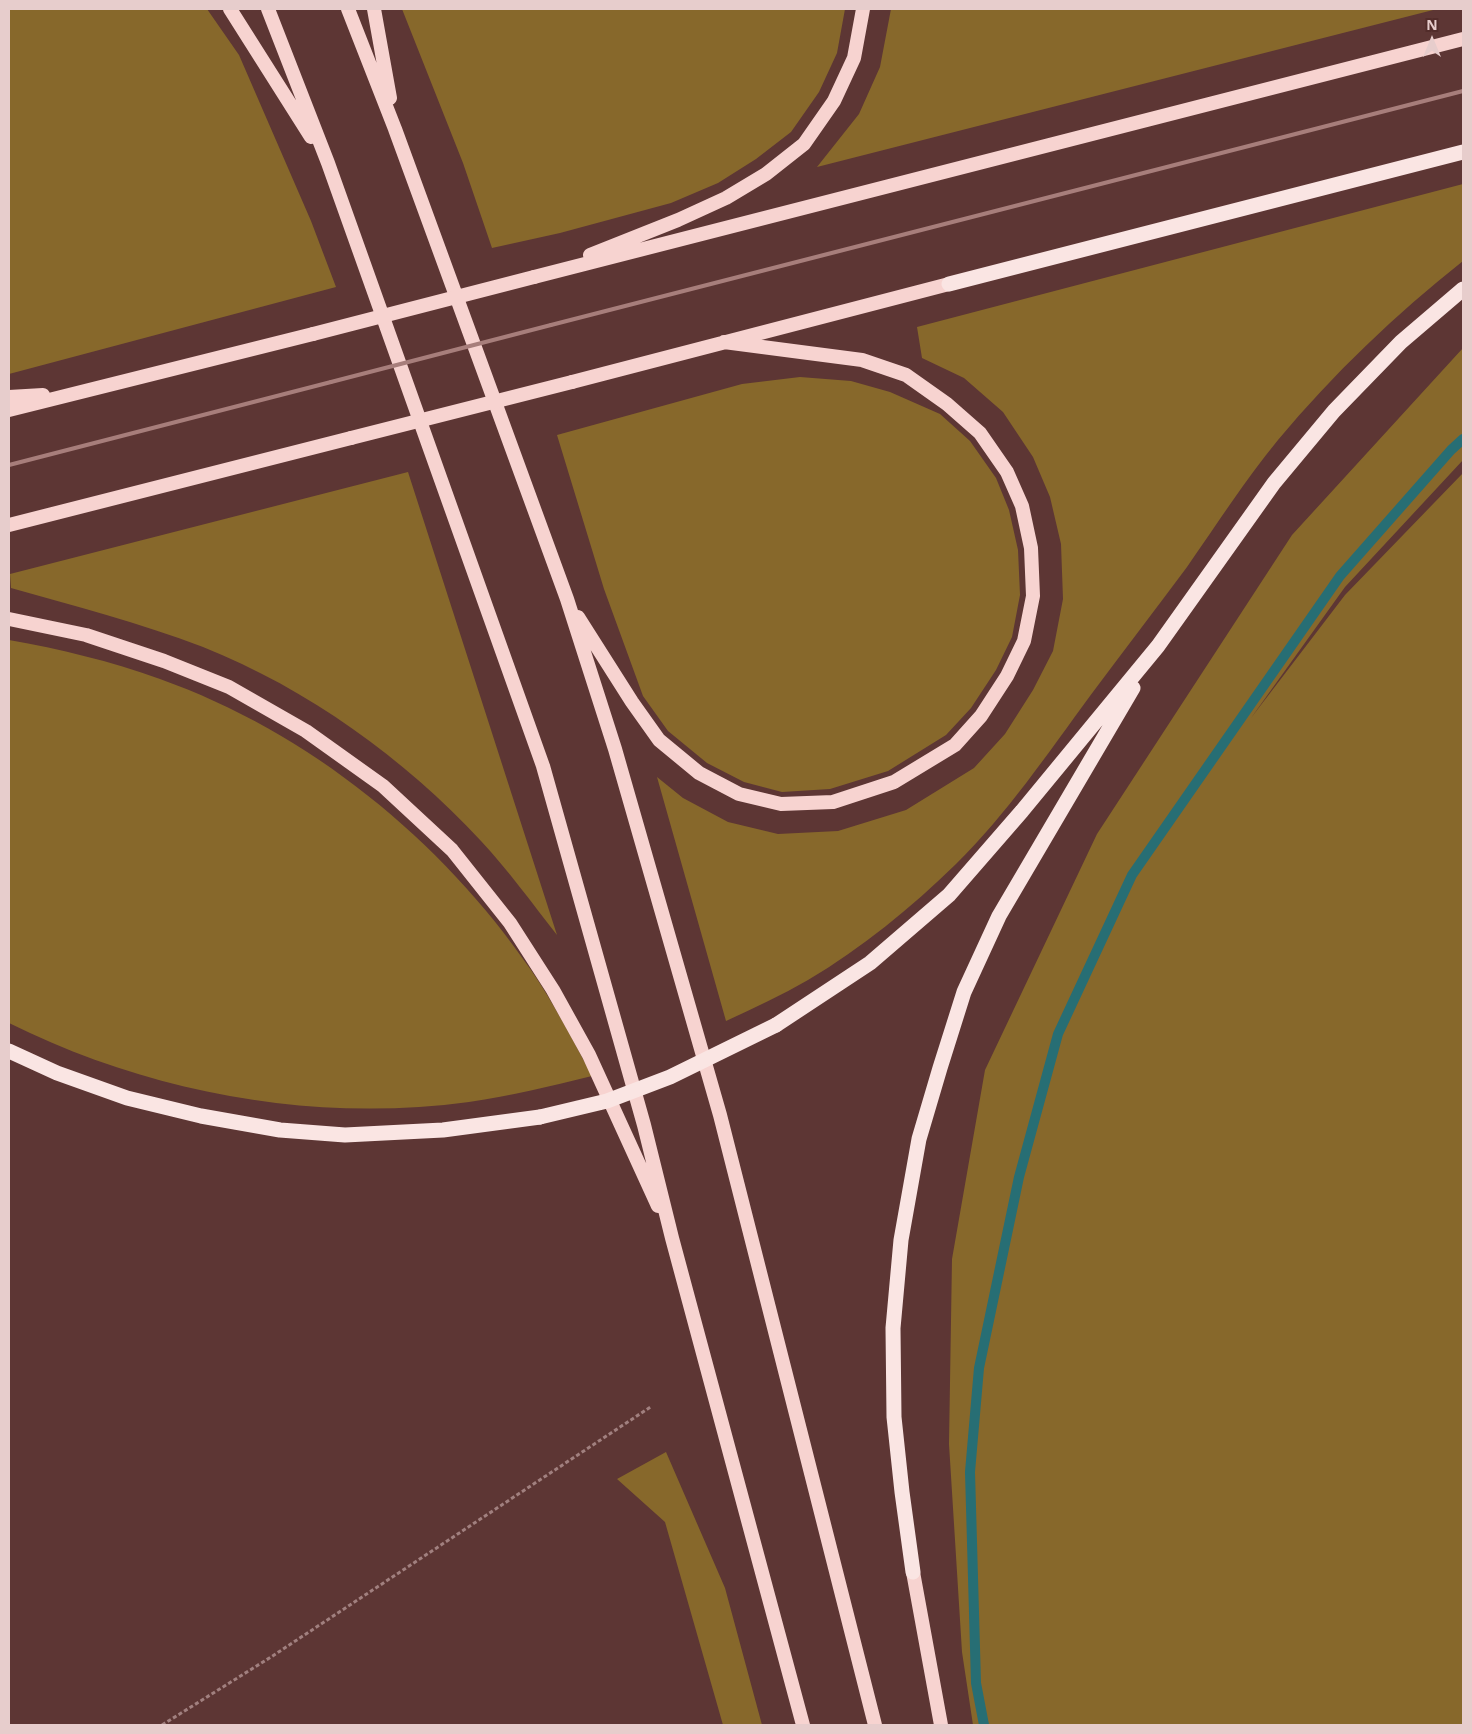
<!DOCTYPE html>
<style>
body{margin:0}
#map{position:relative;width:1472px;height:1734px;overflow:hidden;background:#5d3634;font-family:"Noto Sans",sans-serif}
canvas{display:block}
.frame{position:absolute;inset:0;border:10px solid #e7cdcc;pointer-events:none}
.north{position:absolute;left:1407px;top:15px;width:50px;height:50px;-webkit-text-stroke:4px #522c2a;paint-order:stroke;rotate:0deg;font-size:14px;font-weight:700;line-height:20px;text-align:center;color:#e7cdcc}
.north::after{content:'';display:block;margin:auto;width:18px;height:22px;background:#e7cdcc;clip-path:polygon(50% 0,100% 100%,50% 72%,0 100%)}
</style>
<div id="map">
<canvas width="1472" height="1734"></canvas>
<div class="frame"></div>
<div class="north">N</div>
</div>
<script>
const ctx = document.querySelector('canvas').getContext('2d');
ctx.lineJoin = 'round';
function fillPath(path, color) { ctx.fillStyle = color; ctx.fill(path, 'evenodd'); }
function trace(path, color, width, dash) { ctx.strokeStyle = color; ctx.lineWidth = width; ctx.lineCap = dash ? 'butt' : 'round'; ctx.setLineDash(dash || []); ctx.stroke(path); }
fillPath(new Path2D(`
 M9 9H207L239 55 311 221 336 287 9 374Z
 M402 9H845L837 53 819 92 791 132 756 159 718 183 671 203 560 233 492 248 463 163Z
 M891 9H1437L817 167 859 114 880 67Z
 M1463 184V261C1396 314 1333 374 1278 440 1245 480 1217 524 1187 567 1155 610 1122 653 1090 696 1048 753 1007 814 956 864 911 908 862 948 808 980 782 995 754 1008 726 1021L657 777 683 798 728 822 778 834 838 831 906 810 974 768 1005 734 1033 690 1053 651 1063 599 1061 544 1050 497 1033 457 1003 412 964 378 922 358 917 327Z
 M1463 348V460L1345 587 1251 718 1345 595 1463 473V1725H973L962 1652 949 1444 952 1259 985 1070 1097 834 1292 535Z
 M800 377 851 381 890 392 940 414 970 441 996 478 1009 510 1018 550 1020 595 1012 637 996 670 971 708 946 735 888 771 830 789 782 792 744 782 707 763 668 731 643 696 604 589 557 435 742 384Z
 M408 472 557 935C532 903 508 870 481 841 404 758 308 689 203 647 140 623 75 606 11 588L10 574Z
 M9 640C60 649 110 661 160 679 309 732 442 840 531 970 554 1004 573 1040 592 1076 551 1086 511 1096 469 1102 312 1123 150 1093 9 1023Z
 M666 1452 725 1588 762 1725H723L665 1522 617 1479Z`), '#87682b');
trace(new Path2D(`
 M984 1725 976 1683 970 1472 979 1368 1019 1177 1058 1034 1132 875 1340 576 1451 450 1463 439`), '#276e74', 10);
trace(new Path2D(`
 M162 1725 271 1657 652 1406`), '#a1807f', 3, [4, 2.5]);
trace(new Path2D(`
 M551 325 1463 91
 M9 465 331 382`), '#a77e7b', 4);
trace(new Path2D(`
 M230 9 311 137
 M268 9 328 163 543 766 644 1125 672 1238 803 1725
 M348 9 395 129 567 599 615 749 720 1115 875 1725
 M374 9 390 98
 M590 255 678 220 726 198 766 174 804 144 834 101 854 58 863 9
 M534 277 1463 39
 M572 382 949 284
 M9 397 43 395
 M9 410 313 334
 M9 525 351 438
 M578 617 632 702 659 740 699 773 739 794 781 804 833 802 894 782 955 745 981 716 1007 676 1024 641 1033 596 1031 548 1022 506 1007 472 980 433 947 404 906 375 862 360 724 342
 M9 619 86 635 164 661 229 687 306 731 383 786 452 850 510 923 553 990 589 1055 658 1206
 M913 1572 941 1725`), '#f7d3d0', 14);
trace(new Path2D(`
 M949 284 1463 152
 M776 1025 870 963 949 895 1022 811 1158 646 1274 483 1334 411 1401 342 1463 289
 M9 1051 57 1073 127 1098 201 1116 280 1130 345 1135 443 1130 540 1117
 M913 1572 902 1492 894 1417 893 1328 901 1240 919 1139 940 1068 964 992 999 916 1133 688`), '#fae5e3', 15);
trace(new Path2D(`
 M331 382 551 325`), '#a77e7b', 4);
trace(new Path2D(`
 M313 334 534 277
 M351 438 572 382`), '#f7d3d0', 14);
trace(new Path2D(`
 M540 1117 607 1101 670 1077 776 1025`), '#fae5e3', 15);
</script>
